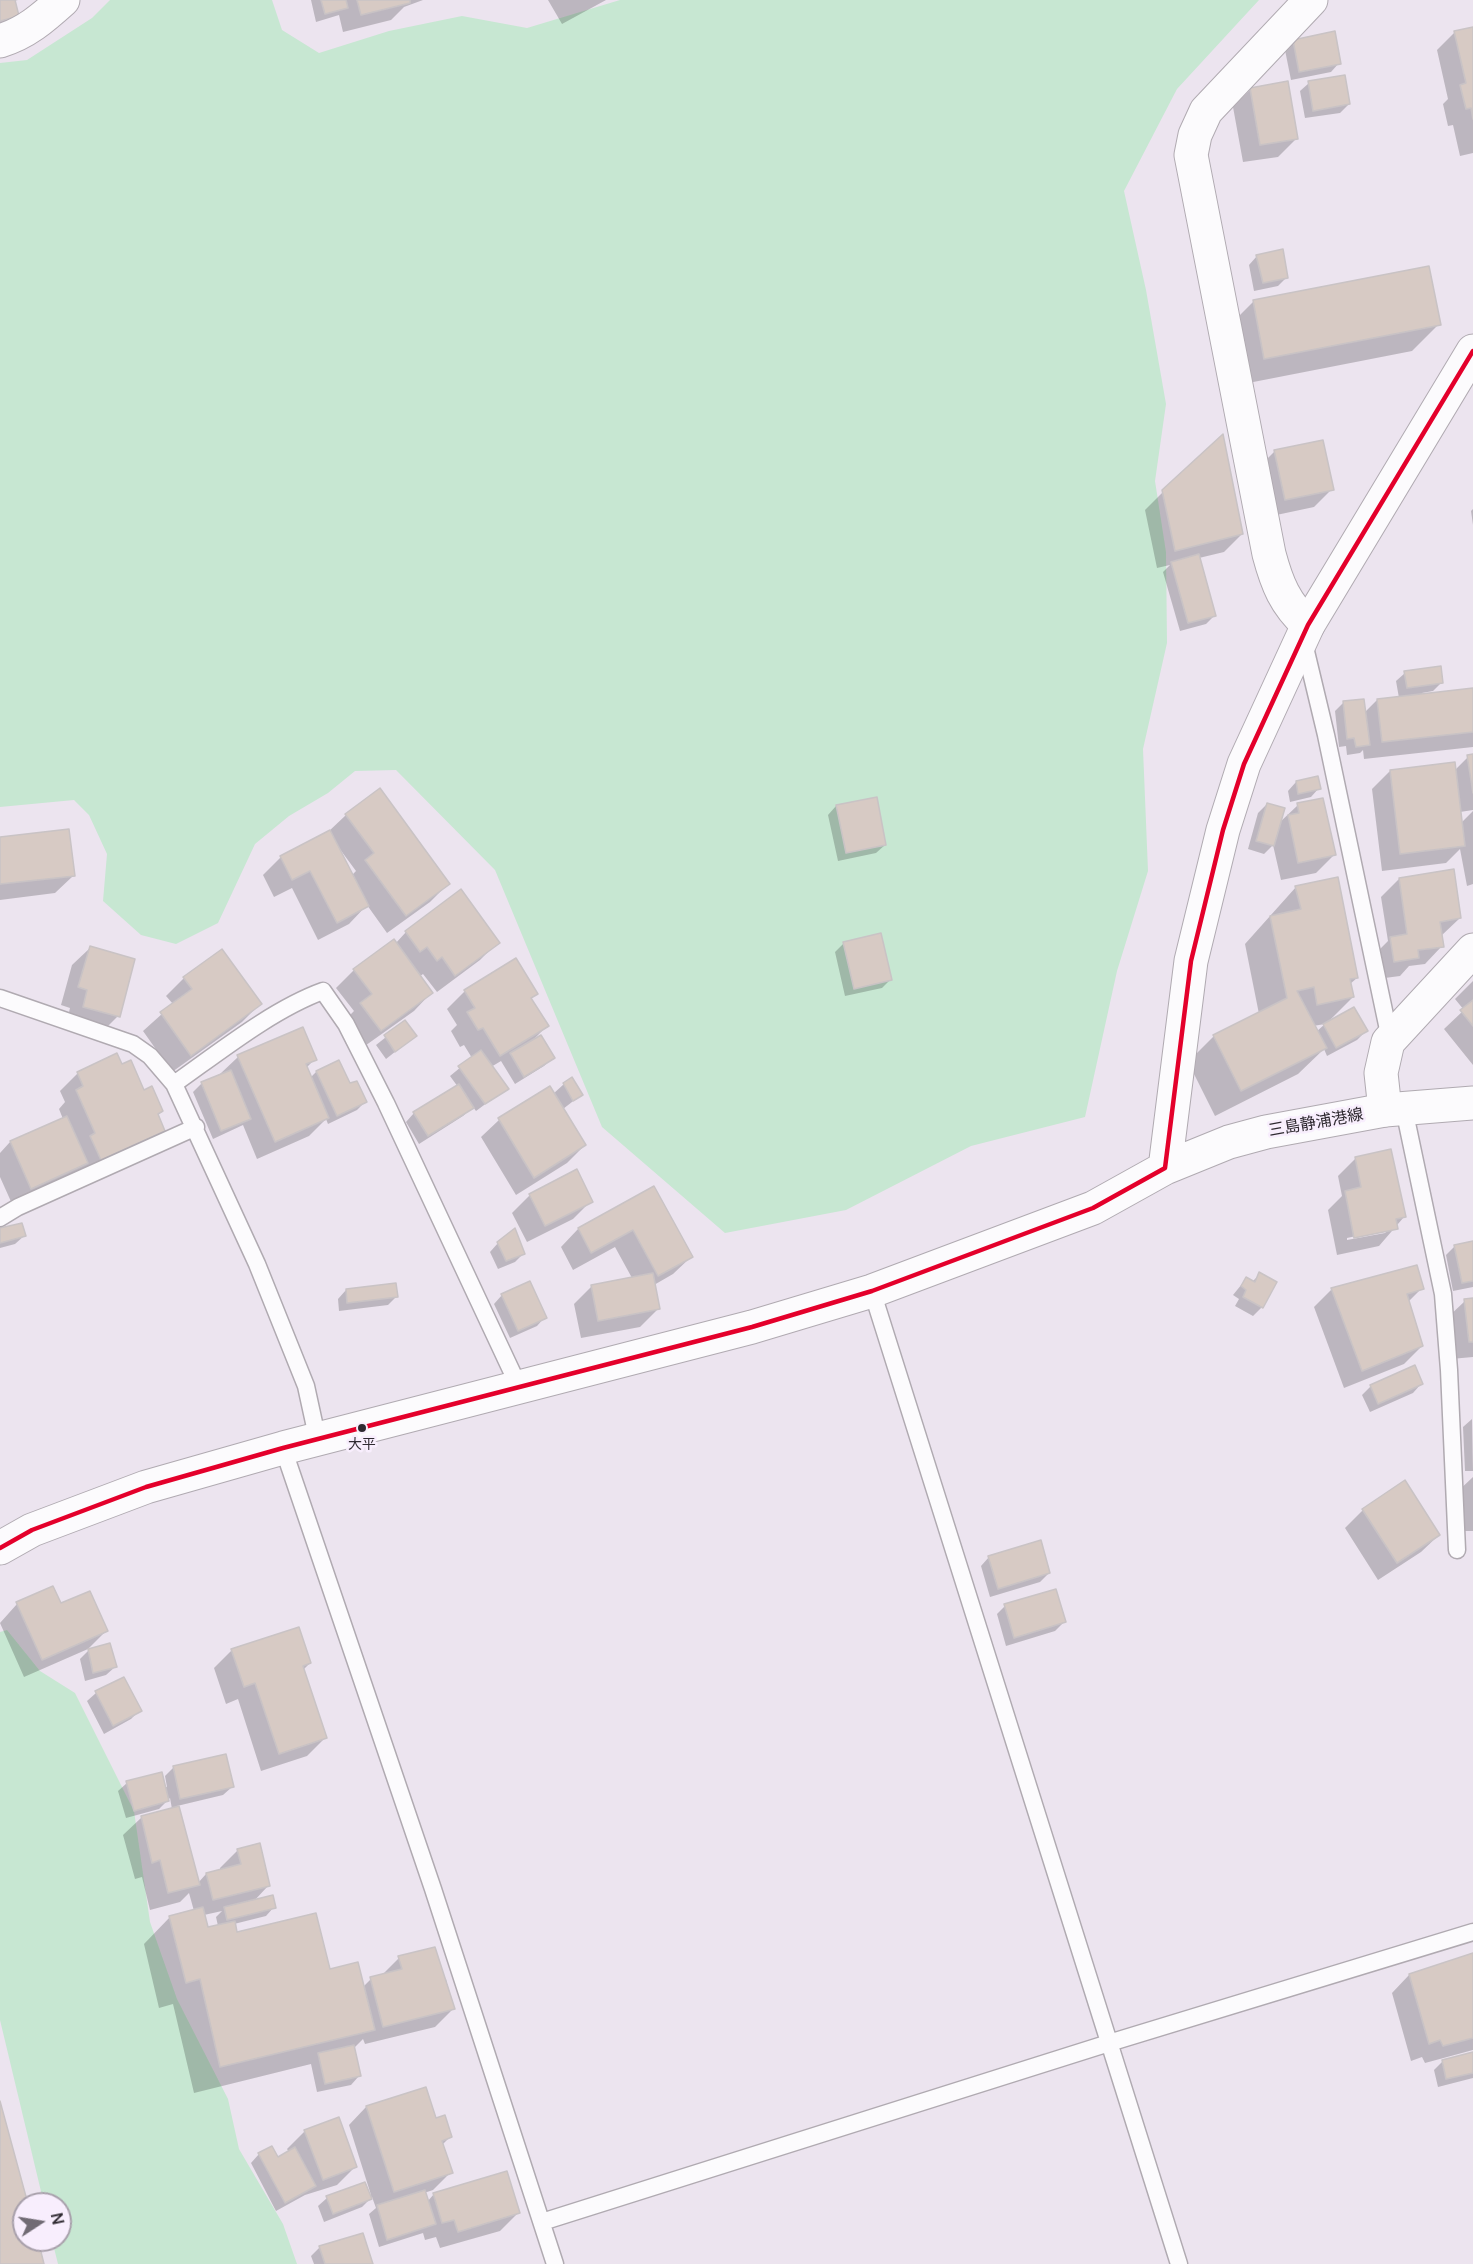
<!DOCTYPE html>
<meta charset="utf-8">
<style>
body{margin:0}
#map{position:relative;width:1473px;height:2264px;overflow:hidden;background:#ece4ef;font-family:Manrope,sans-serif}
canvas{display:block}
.north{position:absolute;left:12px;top:2192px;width:60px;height:60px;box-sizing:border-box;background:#f8eefd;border:2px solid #a8a0ab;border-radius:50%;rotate:78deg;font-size:16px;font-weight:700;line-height:24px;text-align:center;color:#2f2a31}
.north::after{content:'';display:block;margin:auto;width:21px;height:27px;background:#716b74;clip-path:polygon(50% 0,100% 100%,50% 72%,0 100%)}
</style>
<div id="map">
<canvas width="1473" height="2264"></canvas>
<div class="north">N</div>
</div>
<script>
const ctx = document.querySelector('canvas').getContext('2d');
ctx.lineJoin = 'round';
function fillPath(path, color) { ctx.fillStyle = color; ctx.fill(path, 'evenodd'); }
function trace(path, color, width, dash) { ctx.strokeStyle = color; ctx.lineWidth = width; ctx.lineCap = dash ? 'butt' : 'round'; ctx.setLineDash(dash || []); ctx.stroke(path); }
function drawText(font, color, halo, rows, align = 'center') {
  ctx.font = font + ' Manrope,"Noto Sans JP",sans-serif'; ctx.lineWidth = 5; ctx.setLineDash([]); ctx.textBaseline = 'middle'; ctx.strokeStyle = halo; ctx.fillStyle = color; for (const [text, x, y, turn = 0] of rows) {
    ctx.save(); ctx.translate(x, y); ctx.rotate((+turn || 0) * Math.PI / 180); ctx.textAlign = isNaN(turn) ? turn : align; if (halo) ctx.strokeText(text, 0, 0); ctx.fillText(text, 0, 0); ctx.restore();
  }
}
fillPath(new Path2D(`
 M110 0H272L282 30 319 53 389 31 462 16 527 28 620 0H1259L1177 89 1124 191 1146 290 1166 404 1155 481 1166 552 1167 643 1143 749 1148 871 1117 971 1085 1117 971 1146 846 1210 725 1233 602 1127 495 870 396 770 355 771 328 793 289 816 255 844 218 923 176 944 141 935 103 901 107 854 89 815 74 800 0 807V63L27 60 92 18Z
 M7 1630 40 1671 75 1693 134 1811 150 1922 177 1999 228 2099 239 2149 283 2224 297 2264H58L52 2240H60V2204H44L0 2020V1632Z`), '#c7e7d2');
fillPath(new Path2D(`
 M0 0H18L14 1 18 16 0 33Z
 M311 0H423L404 7 391 20 343 32 339 15 316 22Z
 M548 0H606L562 24Z
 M1455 32 1473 34V153L1460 156 1453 125 1448 126 1443 104 1448 99 1437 50Z
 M1294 41 1339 63 1331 72 1291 80 1285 50Z
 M1309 83 1349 104 1340 113 1305 118 1300 91Z
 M1251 89 1296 139 1278 157 1243 162 1233 107Z
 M1257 256 1286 278 1278 286 1254 291 1249 265Z
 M1254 301 1439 324 1412 351 1238 385 1227 328Z
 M1275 451 1332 489 1314 507 1267 517 1257 469Z
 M1163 492 1242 534 1224 552 1199 558 1215 615 1206 624 1180 631 1163 572 1170 565 1157 568 1145 510Z
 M1473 509V525L1471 511Z
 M1405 673 1442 682 1433 691 1422 693V695L1473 690V747L1364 759 1363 750 1360 753 1347 755 1346 746 1339 747 1335 711 1344 702 1364 713 1377 700 1399 698 1396 681Z
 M1473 756V810L1460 812 1461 823 1473 811V884L1467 886 1460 849 1446 863 1382 871 1372 789 1390 771 1455 770 1468 757Z
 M1296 782 1319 788 1311 797 1290 802 1288 791Z
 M1267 804 1279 823 1298 805 1334 855 1316 873 1281 880 1273 845 1264 854 1248 849 1258 813Z
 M836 806 885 845 876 853 838 861 828 815Z
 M346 815 448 884 430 902 387 933 367 905 349 924 318 940 292 888 274 897 263 875 281 857 328 832ZM339 848 356 871 351 876 338 849Z
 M0 838 73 876 55 893 0 900Z
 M1399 879 1460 918 1441 936 1442 946 1425 964 1409 966 1400 976 1377 979 1373 956 1388 941 1381 897Z
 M1296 887 1357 978 1350 984 1353 997 1328 1022 1366 1031 1357 1040 1327 1056 1324 1049 1298 1074 1215 1116 1188 1062 1214 1036 1259 1014 1245 944ZM1325 1024 1316 1032 1313 1026Z
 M406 932 498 942 480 960 437 992 423 974 419 977 431 993 414 1011 362 1048 343 1022 354 1011 336 988 354 970 395 944Z
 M844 943 890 980 882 988 845 996 835 952Z
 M90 948 118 1016 100 1034 66 1025 70 1008 61 1005 72 965Z
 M184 978 260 1004 242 1022 172 1072 143 1031 173 1004 166 996Z
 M1473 981V1065L1444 1029 1464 1010 1455 999Z
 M465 991 536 994 530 999 547 1026 533 1040 553 1058 544 1066 515 1084 501 1061 491 1067 507 1088 476 1111 473 1107 463 1116 419 1144 406 1122 414 1113 458 1087 450 1076 472 1058 464 1045 460 1047 451 1031 457 1025 447 1009Z
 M405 1022 415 1036 386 1059 376 1045Z
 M238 1057 315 1059 306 1068 310 1078 316 1072 338 1062 350 1085 365 1102 357 1110 328 1124 326 1119 309 1136 257 1159 243 1125 213 1139 193 1092 202 1083 220 1074Z
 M121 1066 162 1111 157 1116 164 1131 146 1149 83 1177 80 1170 69 1181 13 1206 0 1177V1153L10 1142 63 1119 59 1109 65 1102 60 1091 78 1073Z
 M564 1084 581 1095 563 1109 585 1145 567 1163 516 1195 481 1137 499 1120 550 1088 553 1094Z
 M1356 1158 1404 1217 1379 1246 1337 1255 1328 1210 1342 1196 1338 1176ZM1389 1229 1385 1233 1347 1240V1238Z
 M653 1188 691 1257 673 1274 654 1285 658 1309 640 1327 581 1338 574 1304 592 1286 632 1278 615 1247 573 1270 561 1247 578 1229Z
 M530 1195 591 1201 573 1219 527 1242 512 1213Z
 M0 1230 24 1236 15 1244 0 1248Z
 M498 1243 523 1254 515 1262 498 1269 490 1252Z
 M1473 1243V1287L1453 1291 1446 1255 1454 1247Z
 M1260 1274 1262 1307 1253 1316 1235 1306 1239 1299 1233 1295 1246 1279 1252 1282Z
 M1422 1288 1408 1302 1422 1346 1404 1364 1344 1388 1314 1307 1332 1289Z
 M346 1290 396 1297 388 1305 339 1311 338 1299Z
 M502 1295 545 1317 537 1326 510 1338 494 1304Z
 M1473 1300V1357L1451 1359 1447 1318 1465 1301Z
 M1421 1384 1413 1393 1370 1412 1362 1395 1371 1386Z
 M1472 1419 1473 1471H1465L1463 1427Z
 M1473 1477V1531H1457L1455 1494Z
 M1405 1482 1439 1535 1421 1552 1378 1580 1345 1528 1363 1510Z
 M989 1557 1049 1573 1040 1582 990 1597 981 1566Z
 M17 1604 60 1605 106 1631 88 1649 24 1677 0 1623Z
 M1005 1606 1064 1622 1055 1631 1006 1646 997 1614Z
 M232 1650 310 1663 303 1670 325 1738 307 1756 261 1771 238 1699 226 1704 214 1668Z
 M88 1651 115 1667 106 1675 85 1681 80 1659Z
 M96 1693 140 1710 131 1719 104 1734 87 1701Z
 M225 1756 232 1787 223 1795 177 1806 198 1883 206 1874 220 1870V1868L238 1850 268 1886 254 1901 274 1907 266 1916 234 1924 236 1934 363 1987 371 1979 381 1976 399 1958 442 1980 446 1979 453 2009 435 2027 365 2044 363 2039 353 2049 359 2076 351 2085 317 2092 311 2064 194 2093 173 2004 159 2008 144 1944 170 1917 194 1911 189 1893 180 1902 150 1910 142 1877 135 1879 123 1835 141 1818 172 1809 170 1798 159 1809 126 1818 118 1791 127 1783 167 1787 165 1776 173 1768ZM222 1911 216 1917 218 1926 207 1929 204 1915Z
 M1473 1955V2050L1425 2063 1422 2057 1411 2061 1392 1993 1409 1975Z
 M1473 2054V2078L1438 2087 1434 2070 1442 2062Z
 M366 2107 435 2120 450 2137 442 2145 451 2172 433 2190 424 2193 427 2202 434 2194 518 2213 500 2231 440 2248 436 2237 425 2240 423 2233 379 2247 369 2214 376 2208 372 2197 362 2207 324 2222 318 2206 327 2198 371 2195 349 2125Z
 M305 2131 355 2167 337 2185 305 2195 276 2211 251 2163 259 2154 277 2159 289 2152 287 2149Z
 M320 2247 371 2264H314L311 2256Z`), '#0003');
const building = new Path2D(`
 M0 0H15L19 16 0 21Z
 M321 0H346L348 8 325 14Z
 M357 0H410V3L361 15Z
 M1473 27V119L1471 108 1466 109 1460 85 1466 83 1454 31Z
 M1335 31 1341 64 1299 72 1293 40Z
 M1345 75 1350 104 1313 111 1308 81Z
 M1288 81 1298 139 1260 145 1250 88Z
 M1283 249 1288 278 1263 283 1256 255Z
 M1429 266 1441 325 1264 359 1253 300Z
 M1223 434 1243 534 1175 551 1162 490Z
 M1323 440 1334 490 1285 500 1274 450Z
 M1199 554 1216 616 1188 623 1171 562Z
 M1441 666 1443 683 1407 688 1404 671Z
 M1473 688V732L1382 742 1377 699Z
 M1364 699 1370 745 1356 747 1354 738 1347 739 1343 701Z
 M1473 754V793L1467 755Z
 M1455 762 1465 846 1400 854 1390 770Z
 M1318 776 1321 789 1298 794 1296 781Z
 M380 788 450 884 406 916 365 860 374 853 345 814Z
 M877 797 886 845 846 853 836 805Z
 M1323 798 1336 855 1298 863 1288 815 1299 813 1297 803Z
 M1267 803 1285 808 1274 846 1256 841Z
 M69 829 75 876 0 884V837Z
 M330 830 369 906 337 923 310 871 292 880 280 856Z
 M1454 869 1461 918 1440 922 1444 947 1418 950 1419 958 1394 962 1390 937 1407 934 1399 878Z
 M1338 877 1358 978 1350 979 1354 997 1317 1005 1314 987 1297 991 1327 1048 1241 1091 1213 1035 1287 998 1270 916 1301 909 1295 886Z
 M461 889 500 943 455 976 442 957 437 961 427 947 420 952 405 931Z
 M881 933 892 980 854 989 843 942Z
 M394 939 433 993 381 1031 360 1003 372 994 353 969Z
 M90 946 135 959 120 1017 83 1007 87 990 78 987Z
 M222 949 262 1004 191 1056 160 1012 192 989 183 977Z
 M516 958 538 994 531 998 549 1026 500 1056 483 1028 478 1030 467 1012 475 1008 464 990Z
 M1473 1000V1026L1460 1010Z
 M1354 1007 1368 1031 1336 1048 1323 1024Z
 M405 1020 417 1036 395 1052 384 1035Z
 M303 1027 317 1060 306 1064 329 1118 275 1142 237 1055Z
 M541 1035 555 1058 524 1077 510 1053Z
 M481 1050 509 1089 485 1104 458 1066Z
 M117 1053 122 1064 131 1060 144 1090 152 1086 163 1111 158 1114 165 1131 101 1160 90 1136 95 1133 76 1090 83 1086 77 1072Z
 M339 1060 350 1083 357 1081 367 1102 337 1116 316 1071Z
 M231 1070 251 1119 221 1131 201 1082Z
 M572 1077 583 1095 573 1101 563 1083Z
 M459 1084 474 1108 428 1136 413 1112Z
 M550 1086 586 1145 534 1178 498 1118Z
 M67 1116 88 1163 31 1189 10 1141Z
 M1391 1149 1406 1217 1396 1219 1398 1229 1354 1238 1345 1191 1361 1187 1355 1157Z
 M577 1169 593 1202 545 1226 529 1194Z
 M654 1186 693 1257 658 1276 633 1230 591 1253 578 1228Z
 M22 1223 26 1236 0 1243V1228Z
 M515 1228 525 1254 506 1261 497 1242Z
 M1473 1241V1281L1462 1283 1454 1245Z
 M1417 1265 1424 1289 1407 1294 1423 1346 1362 1371 1331 1288Z
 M1259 1272 1277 1282 1263 1308 1243 1297 1246 1290 1241 1286 1246 1277 1255 1282Z
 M653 1273 660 1309 598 1321 591 1285Z
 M530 1281 547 1318 518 1331 501 1294Z
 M396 1283 398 1297 347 1303 346 1289Z
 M1473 1298V1342H1469L1464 1299Z
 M1415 1365 1423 1384 1378 1404 1370 1385Z
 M1405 1480 1440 1535 1397 1563 1362 1509Z
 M1041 1540 1050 1573 998 1589 988 1556Z
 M53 1586 61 1603 90 1591 108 1631 42 1660 16 1602Z
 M1056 1589 1066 1622 1014 1638 1004 1604Z
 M299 1627 311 1663 303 1666 327 1738 279 1754 255 1683 244 1687 231 1649Z
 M110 1643 117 1667 93 1673 88 1649Z
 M124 1677 142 1711 113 1726 95 1691Z
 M226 1754 234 1787 180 1799 173 1766Z
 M162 1772 169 1801 134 1811 126 1781Z
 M179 1806 200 1885 168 1893 160 1860 152 1863 141 1816Z
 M260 1843 270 1886 213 1900 206 1873 241 1864 237 1849Z
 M273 1895 276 1908 227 1920 224 1907Z
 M203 1907 208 1927 235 1921 237 1932 316 1913 330 1969 358 1962 375 2030 220 2067 200 1979 186 1983 169 1916Z
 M435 1947 455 2009 383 2027 370 1977 402 1969 398 1956Z
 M1473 1953V2038L1443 2046 1440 2040 1429 2044 1409 1974Z
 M354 2045 361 2076 325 2084 318 2053Z
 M1473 2052V2073L1446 2079 1442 2060Z
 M426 2087 436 2118 445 2115 452 2137 442 2141 453 2173 394 2192 366 2106Z
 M0 2101 28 2204H24V2240H38L44 2264H0Z
 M339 2117 357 2167 323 2180 304 2130Z
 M272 2146 278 2157 295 2147 316 2186 285 2203 258 2153Z
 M507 2171 520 2213 458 2232 454 2220 442 2223 433 2193Z
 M365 2182 372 2199 333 2214 326 2196Z
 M425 2190 436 2224 387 2240 377 2205Z
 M363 2233 373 2264H325L319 2246Z`);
fillPath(building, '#d7cac4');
trace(building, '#c9c3c5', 1.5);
const service = new Path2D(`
 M1304 643 1326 735 1390 1039
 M0 998 133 1044 150 1056 174 1084
 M1404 1109 1443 1294 1449 1370 1457 1550
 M0 1218 18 1207 196 1127
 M872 1291 1179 2264
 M318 1441 306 1386 257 1264 174 1084C218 1053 273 1009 323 991L346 1024 386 1103 519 1387
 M283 1448 433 1889 555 2264
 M542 2222 1109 2043 1473 1932`);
const minor = new Path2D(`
 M0 41C26 33 43 18 63 0
 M1308 625C1285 604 1277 584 1269 554L1191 155 1195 135 1206 111 1311 0
 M1385 1110 1381 1073 1388 1042 1473 950`);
const secondary = new Path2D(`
 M1165 1168 1229 1142 1266 1132 1385 1110 1473 1103
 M0 1548 32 1530 146 1487 283 1448 752 1327 872 1291 1093 1208 1165 1168 1191 961 1223 830 1244 764 1308 625 1473 351`);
trace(service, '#b0aab1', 19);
trace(minor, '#b0aab1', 35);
trace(secondary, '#b0aab1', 35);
trace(service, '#fcfbfd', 16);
trace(minor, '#fcfbfd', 33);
trace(secondary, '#fcfbfd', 33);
trace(new Path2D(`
 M0 1548 32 1530 146 1487 283 1448 752 1327 872 1291 1093 1208 1165 1168 1191 961 1223 830 1244 764 1308 625 1473 351`), '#e4002b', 4.5);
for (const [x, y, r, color] of [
 [362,1428,5,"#2f2a31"]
]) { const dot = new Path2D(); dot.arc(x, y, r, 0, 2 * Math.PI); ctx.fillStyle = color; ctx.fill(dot); trace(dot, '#f8eefd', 2); }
drawText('14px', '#2f2a31', '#f8eefd', [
 ["大平",362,1445]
]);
drawText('16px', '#2f2a31', '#f8eefd', [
 ["三島静浦港線",1316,1123,-10]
]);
</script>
